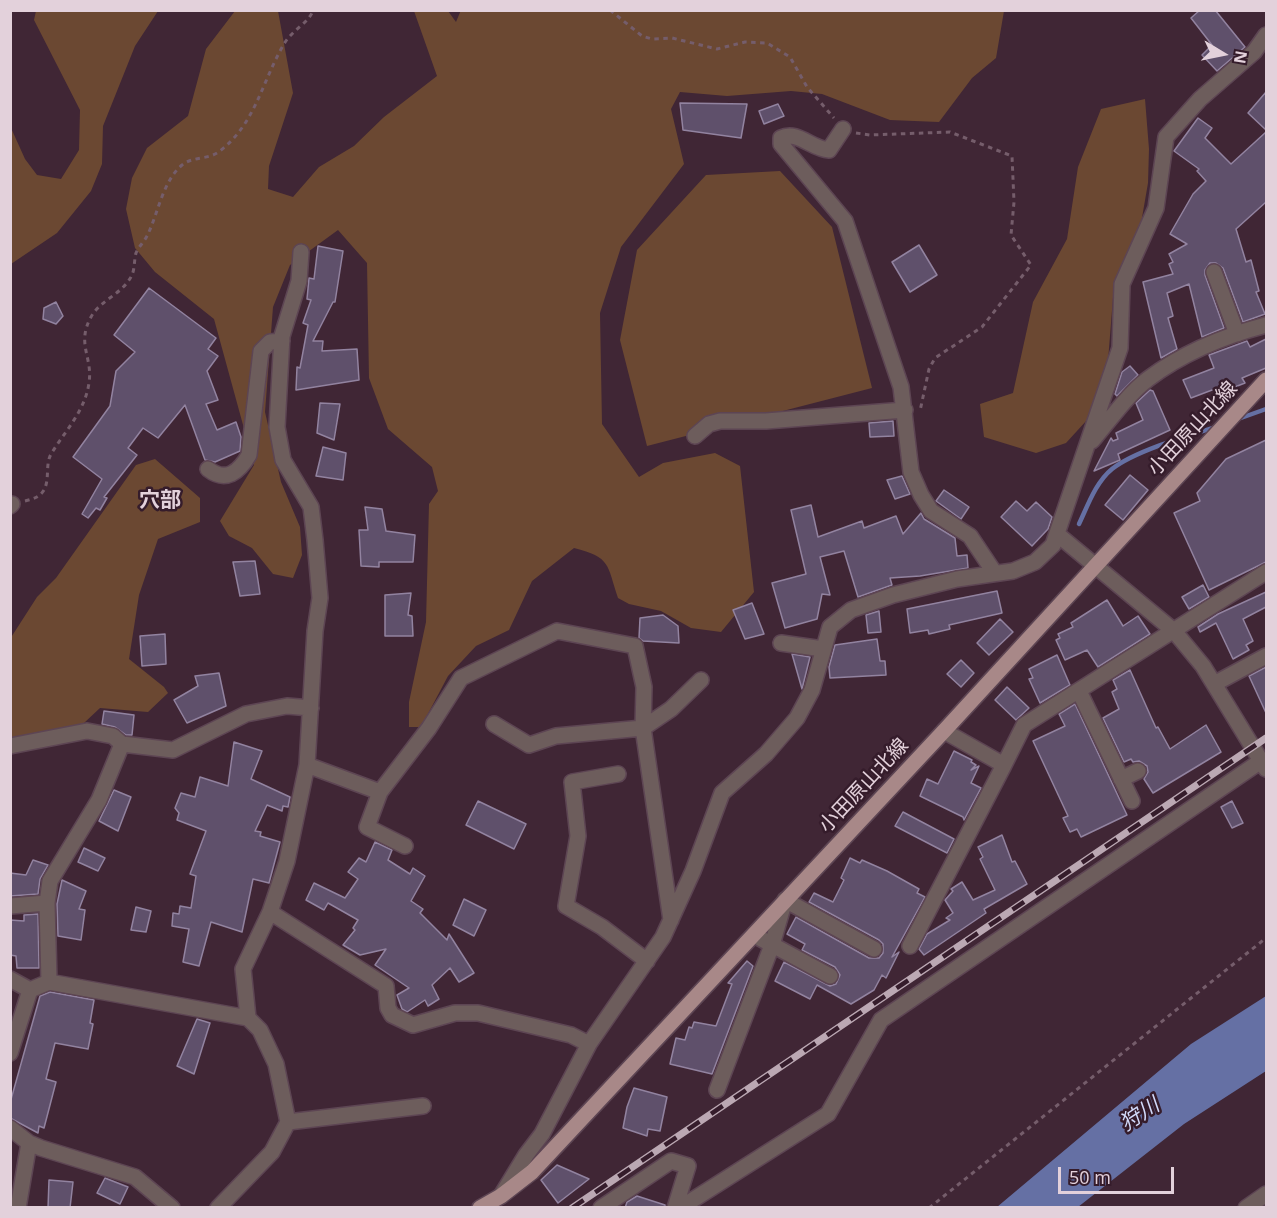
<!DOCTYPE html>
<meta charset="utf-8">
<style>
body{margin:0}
#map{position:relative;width:1277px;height:1218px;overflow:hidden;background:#402635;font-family:"Open Sans",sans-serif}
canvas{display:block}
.frame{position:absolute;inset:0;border:12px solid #e3d1db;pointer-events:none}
.north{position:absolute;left:1193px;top:24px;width:60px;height:60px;-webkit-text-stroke:4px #351c2b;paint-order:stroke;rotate:100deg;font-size:16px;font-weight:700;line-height:24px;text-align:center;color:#e3d1db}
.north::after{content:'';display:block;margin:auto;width:21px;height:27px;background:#e3d1db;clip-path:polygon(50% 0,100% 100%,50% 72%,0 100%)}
.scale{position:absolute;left:1058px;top:1167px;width:116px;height:27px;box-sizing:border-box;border:3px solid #e3d1db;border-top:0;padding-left:8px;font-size:18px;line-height:21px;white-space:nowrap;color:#e3d1db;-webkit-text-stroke:4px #351c2b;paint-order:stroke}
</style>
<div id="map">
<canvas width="1277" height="1218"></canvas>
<div class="frame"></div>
<div class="north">N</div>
<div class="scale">50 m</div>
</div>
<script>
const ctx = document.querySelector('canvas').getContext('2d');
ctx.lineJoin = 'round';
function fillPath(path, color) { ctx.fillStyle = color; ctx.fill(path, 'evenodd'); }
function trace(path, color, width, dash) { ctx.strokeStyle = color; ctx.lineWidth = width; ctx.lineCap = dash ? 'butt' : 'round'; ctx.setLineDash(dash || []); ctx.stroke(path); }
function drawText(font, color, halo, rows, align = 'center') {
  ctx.font = font + ' "Open Sans","Noto Sans JP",sans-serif'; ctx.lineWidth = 5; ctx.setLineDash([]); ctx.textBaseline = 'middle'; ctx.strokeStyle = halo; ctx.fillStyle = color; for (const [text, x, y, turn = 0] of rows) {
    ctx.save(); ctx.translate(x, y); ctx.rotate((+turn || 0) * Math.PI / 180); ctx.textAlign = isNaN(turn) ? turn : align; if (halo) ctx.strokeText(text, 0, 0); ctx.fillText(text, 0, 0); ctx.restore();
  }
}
fillPath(new Path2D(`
 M461 10 1004 11 996 58 972 78 939 122 890 120 822 94 791 91 727 96 680 92 671 109 684 164 621 247 600 313 602 424 639 477 663 463 715 453 740 466 754 592 721 632 691 628 661 611 629 604 618 598C607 565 611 557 574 548L532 581 509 630 476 646 448 676 421 727H409V702L426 622 429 504 438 491 432 467 388 429 369 378 367 263 338 230 290 265 273 307 265 412 281 482 300 527 302 555 293 578 273 574 252 548 229 536 220 521 254 465 214 319 155 272 135 248 126 209 132 178 147 148 188 116 206 49 235 11H278L293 93 269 166 268 189 293 197 319 167 354 146 384 117 437 76 414 11H448L456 22Z
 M36 11H158L135 46 103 126 102 164 91 191 57 233 11 264V128L25 159 37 175 61 179 79 150 80 110 34 20Z
 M1145 99 1149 149 1148 183 1139 235 1114 285 1107 374 1087 420 1066 443 1036 453 984 437 980 404 1013 393 1033 302 1067 239 1078 167 1101 109Z
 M780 171 832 227 872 388 647 446 620 340 637 250 706 175Z
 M155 459 200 498V522L158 539 139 595 129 659 164 687 168 693 148 712 100 708 84 723 11 746 10 639 37 597 56 578 136 465Z`), '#6b4832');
fillPath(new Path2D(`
 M1266 996V1071L1184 1124 1078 1207H997L1191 1044Z`), '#6570a4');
trace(new Path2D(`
 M1238 419 1266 409
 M1079 524C1088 505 1096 482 1112 469 1135 451 1187 436 1216 427`), '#6570a4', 4.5);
const building = new Path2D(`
 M1200 10H1215L1245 47 1217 71 1202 55 1212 45 1191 18Z
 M1266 92V130L1248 113Z
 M680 103 747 104 741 138 683 130Z
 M778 104 784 116 764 124 759 111Z
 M1198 118 1212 128 1205 138 1231 164 1266 132V202L1236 229 1246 262 1251 260 1259 291 1256 292 1265 314 1243 322 1223 268 1216 263H1210L1205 270V275L1224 328 1202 337 1189 284 1167 293 1173 316 1168 318 1177 349 1161 358 1143 282 1173 274 1169 264 1173 262 1169 254 1187 244 1170 234 1193 194 1206 181 1197 171 1199 169 1174 151Z
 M919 245 937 275 910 292 892 262Z
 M318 246 343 251 335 302H333L313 341H323L322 351 357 349 359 380 296 390 297 367 300 368 308 325 303 323 311 300 307 299 309 278 314 279Z
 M149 288 216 338 208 349 218 356 207 371 218 400 206 404 217 430 236 422 241 437 240 451 215 462 205 460 185 405 158 438 143 428 128 448 137 455 104 497 107 498 100 510 96 508 88 518 82 514 102 479 73 457 110 406 116 371 135 352 114 335Z
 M56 302 63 316 56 324 43 319 44 308Z
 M1266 339V368L1242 378 1245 383 1222 392 1220 387 1191 398 1183 380 1214 368 1209 355 1247 341 1250 347Z
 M1130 366 1138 375 1117 396 1115 394 1122 372Z
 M1150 390 1153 391 1170 430 1118 454 1120 460 1094 471 1111 438 1113 441 1118 439 1116 433 1143 420 1136 403Z
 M320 403 340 404 334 440 317 433Z
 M893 421 894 436 870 437 869 423Z
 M1266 440V562L1209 590 1174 513 1200 501 1197 493 1226 459Z
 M323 447 346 453 343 480 316 476Z
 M1130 475 1148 490 1123 520 1105 505Z
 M902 476 910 494 895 499 887 480Z
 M944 490 969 507 961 519 936 501Z
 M1016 501 1027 511 1036 502 1052 517 1048 529 1032 546 1001 517Z
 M811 505 818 537 862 521 864 528 896 516 903 534 921 513 924 519 955 538 957 556 967 555 968 568 920 576 890 578 892 585 858 597 844 551 820 557 830 595 822 594 817 619 785 628 772 583 806 574 791 510Z
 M365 507 382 509 386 531 415 535 413 562H379V567L361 566 359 530H368Z
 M255 561 260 594 240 596 233 562Z
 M1203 585 1209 597 1189 609 1182 597Z
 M997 591 1002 613 949 625 950 629 929 634 928 630 910 633 907 609Z
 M1266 592V607L1243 619 1253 641 1246 645 1249 650 1233 659 1216 623 1200 632 1198 627 1218 614Z
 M411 593 408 615 412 616 413 636H385V595Z
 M1107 600 1123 626 1138 616 1150 634 1098 667 1087 650 1065 660 1056 640 1060 638 1058 634 1073 627 1071 623Z
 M752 603 764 634 745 639 733 610Z
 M879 611 881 632 868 633 866 615Z
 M663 615 678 626 679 643 643 641 639 638 640 618Z
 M1000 619 1013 632 989 655 977 643Z
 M165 634 166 664 142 666 140 636Z
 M877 639 880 661H885L886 675 830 678 829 667 835 645Z
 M792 654 810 657 802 689Z
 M1057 655 1070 685 1040 703 1029 679 1033 678 1029 669Z
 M961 660 974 673 961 687 947 674Z
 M1266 667V713L1249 676Z
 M1130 670 1156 728 1158 727 1170 749 1206 725 1221 752 1153 793 1144 779 1148 772 1147 766 1139 761 1133 762 1131 759 1124 762 1103 718 1119 709 1112 692 1117 689 1113 680Z
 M219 673 226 706 187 723 174 700 198 686 195 676Z
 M1007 687 1029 708 1016 720 995 700Z
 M1075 704 1127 815 1081 837 1077 829 1070 832 1063 818 1068 816 1033 741 1065 726 1059 714Z
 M104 711 134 715 132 735H126L115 727 102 724Z
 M234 742 262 751 251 779 290 797 288 807 283 806 282 811 267 805 255 831 261 832 260 836 280 842 269 883 253 879 242 932 211 922 199 966 183 962 189 929 172 926 173 913 179 914 180 906 191 908 196 876 190 874 206 831 177 820 179 813 175 808 181 793 195 797 200 777 228 786Z
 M954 751 972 760 971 762 976 765 971 770 979 766 971 783 981 788 964 820 963 817 920 796 927 779 938 784Z
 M114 790 131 797 118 831 99 821Z
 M478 801 526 824 514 849 466 825Z
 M1232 801 1243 823 1232 828 1221 807Z
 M903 812 954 839 947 853 895 826Z
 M1002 835 1012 862 1015 861 1027 884 984 909 986 913 924 955 919 949 927 934 950 920 946 918 953 913 945 900 953 891 951 889 962 882 973 900 995 890 980 859 983 857 978 847Z
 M375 842 392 850 388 860 410 874 413 868 425 876 411 901 423 909 420 913 447 940 449 934 474 973 459 982 450 968 432 985 439 999 428 1006 425 1000 407 1012 402 1009 397 995 409 988 375 965 386 949 360 955 343 945 355 930 353 928 358 920 328 903 324 910 306 900 314 883 345 898 358 879 348 872 359 858 366 862Z
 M84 848 105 858 98 871 78 862Z
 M850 858 860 863 862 860 887 871 919 889 917 893 925 897 892 957 899 952 886 978 882 975 874 990 851 1004 817 985 810 999 775 981 784 962 830 986 836 984 840 975 835 967 802 950 805 944 787 934 796 917 869 958H879L883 953V944L879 940 809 902 814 893 833 902 844 880 841 878Z
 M33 860 48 865 40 879 38 894 10 896V873L26 875Z
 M62 880 86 891 79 909 85 910 81 940 58 936 57 904Z
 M464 899 486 910 474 936 453 925Z
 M136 907 151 911 146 932 131 930Z
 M38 914 39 968H17L16 956 10 955V920L24 921V915Z
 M747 961 753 966 712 1074 670 1064 676 1038 685 1040 689 1027 692 1028 694 1022 716 1026 732 984 728 983Z
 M50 992 94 1000 90 1023 93 1024 88 1049 55 1043 46 1079 56 1082 44 1128 39 1126 38 1133 10 1118V1103L40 996Z
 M197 1019 210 1023 194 1074 177 1066Z
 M634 1088 667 1097 660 1131 648 1129 647 1136 623 1128 627 1107Z
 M557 1165 589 1179 558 1203 541 1180Z
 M105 1178 128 1187 120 1204 97 1193Z
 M49 1180 73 1182 70 1208H48Z
 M637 1196 665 1205V1208H625L627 1202Z`);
fillPath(building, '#5f506b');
trace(building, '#9283a0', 1.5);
const minor = new Path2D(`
 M843 129 829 150C811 149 798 130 781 138V144L845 221 901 387 911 472 921 495 931 511 970 536 994 572
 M1214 272 1237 334
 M695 436 709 424 720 421H766L905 410
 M1092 441C1109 421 1127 395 1148 379 1184 352 1224 336 1266 325
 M208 469C226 483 239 472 249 455L261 351 270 342 282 341
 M10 506 12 504
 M1057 534 1174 631 1203 666 1266 769
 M781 643 823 649
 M1214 684 1266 656
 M1079 691 1132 801
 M494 724 529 745 556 736 643 728 671 709 701 680
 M944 731 1004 765 1024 725 1266 572
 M10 746 87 731 113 736 122 744 173 750 246 714 287 706 311 708
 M307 765 380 792
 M618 774 572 782 578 836 566 906 602 927 647 961
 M1121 779 1138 771
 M405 846 367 827 380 792 429 728 461 678 557 631 635 646 644 687 643 728 671 920
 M10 906 47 903
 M270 912 386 986 388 1008 392 1015 413 1025 455 1013H478L571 1035 589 1044
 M754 935 830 976
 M910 946 1004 765
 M10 979 30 990
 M49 982 47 903 50 881 99 800 122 744
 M10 1053 30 990 49 982 248 1018
 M717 1090 772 945 785 900 874 949
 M288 1122 423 1106
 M10 1128 29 1143 41 1148 135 1177 172 1208
 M501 1196 526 1155 542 1134 589 1044 663 937 693 871 722 793 766 754 797 718 812 690 830 627 851 610 893 595 957 579 1013 571 1035 562 1053 545 1120 348 1122 284 1156 208 1166 137 1200 99 1254 52 1266 35
 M18 1208 29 1143
 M218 1208 272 1152 288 1122 276 1064 260 1030 248 1018 243 969 270 912 287 861 307 765 315 631 320 598 315 540 311 507 283 460 277 427 282 336 299 281 301 252
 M601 1208 671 1161 688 1166 675 1208
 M680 1208 828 1114 881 1020 1261 761
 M1246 1208 1266 1194`);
const major = new Path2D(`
 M480 1208 501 1196 532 1172 944 731 1266 380`);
trace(minor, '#5d4553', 18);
trace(major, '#5d4553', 18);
trace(new Path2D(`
 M610 10 642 36 652 39 672 38 717 49 745 42 767 43 790 57 807 87 834 118
 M856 133 870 135 950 132 1012 156 1014 202 1011 235 1031 265 982 327 935 358 929 369 920 411
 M25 501C33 499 40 497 44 490 50 479 45 465 51 454 65 431 85 411 89 383 93 357 76 344 91 317 100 300 123 294 132 275 135 268 134 260 136 253 139 246 145 241 148 234 158 213 163 181 182 165 193 156 209 160 220 151 256 123 262 81 284 44 292 30 310 22 313 10
 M929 1208 1266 938`), '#755d6b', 3, [4.5, 4.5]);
trace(minor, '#6d5d5c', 15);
trace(major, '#a88888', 15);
const rail = new Path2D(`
 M572 1208 1266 738`);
trace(rail, '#bba8b3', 7);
trace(rail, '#351c2b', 4.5, [14]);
drawText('20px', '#e3d1db', '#351c2b', [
 ["小田原山北線",1193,429,-47],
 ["小田原山北線",864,786,-47]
]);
drawText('bold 21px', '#e3d1db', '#351c2b', [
 ["穴部",160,501]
]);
drawText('italic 21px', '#d2dafa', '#351c2b', [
 ["狩川",1140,1115,-33]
]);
</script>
